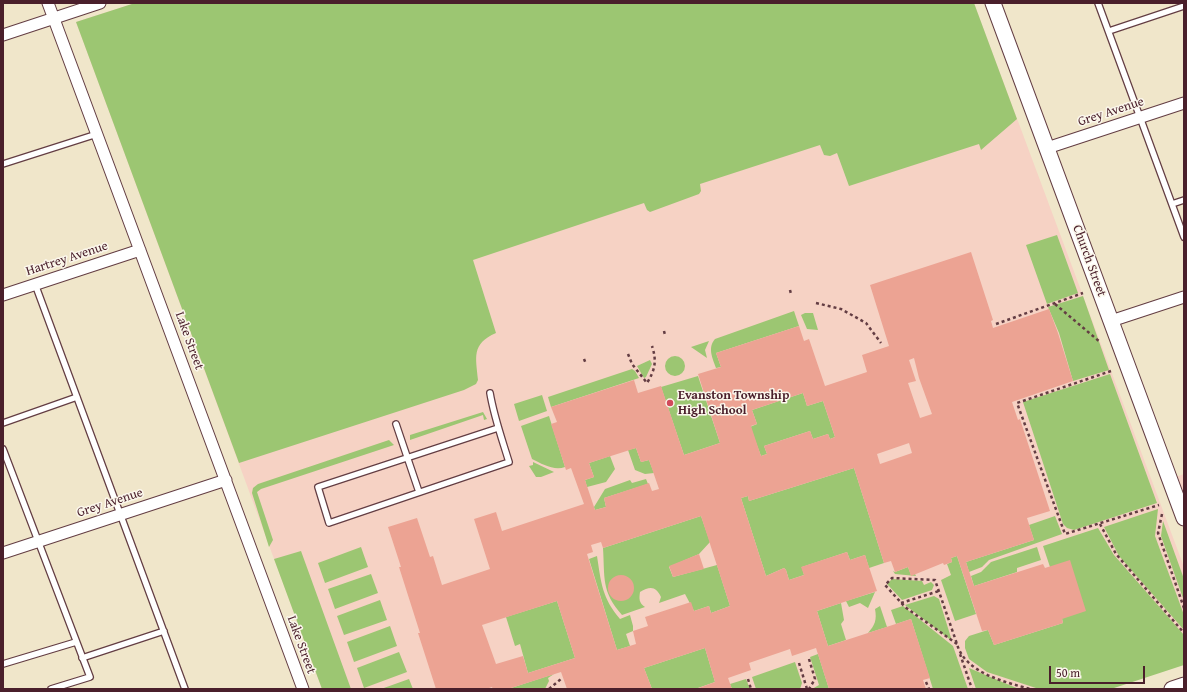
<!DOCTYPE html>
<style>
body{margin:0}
#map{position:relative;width:1187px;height:692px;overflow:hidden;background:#f0e6ca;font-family:"Gentium Book Plus",serif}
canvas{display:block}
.frame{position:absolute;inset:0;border:4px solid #4a1f2b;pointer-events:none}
.scale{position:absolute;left:1049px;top:666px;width:96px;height:18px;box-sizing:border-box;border:2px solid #4a1f2b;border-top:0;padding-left:5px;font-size:12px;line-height:14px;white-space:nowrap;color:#4a1f2b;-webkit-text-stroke:3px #fbf7ec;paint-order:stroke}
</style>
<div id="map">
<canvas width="1187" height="692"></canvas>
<div class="frame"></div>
<div class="scale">50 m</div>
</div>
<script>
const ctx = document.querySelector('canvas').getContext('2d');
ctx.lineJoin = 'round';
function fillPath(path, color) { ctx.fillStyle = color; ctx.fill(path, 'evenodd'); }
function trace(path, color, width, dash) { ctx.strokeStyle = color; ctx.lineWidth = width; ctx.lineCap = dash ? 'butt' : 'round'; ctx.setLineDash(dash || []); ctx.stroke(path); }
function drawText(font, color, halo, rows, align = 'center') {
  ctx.font = font + ' "Gentium Book Plus",serif'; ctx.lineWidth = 3; ctx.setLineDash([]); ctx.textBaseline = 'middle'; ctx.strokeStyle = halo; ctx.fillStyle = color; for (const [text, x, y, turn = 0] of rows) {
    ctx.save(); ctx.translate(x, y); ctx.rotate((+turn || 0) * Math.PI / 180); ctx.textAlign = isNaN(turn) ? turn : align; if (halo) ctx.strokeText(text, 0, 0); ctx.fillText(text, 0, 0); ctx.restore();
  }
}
fillPath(new Path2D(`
 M135 3H974L1184 567V663L1103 689H322L76 22Z
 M1184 474V518L1170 479Z`), '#f6d2c4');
fillPath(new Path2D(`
 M135 3H974L1017 119 981 150 979 144 849 186 837 153 830 156 824 155 820 145 700 184 701 191 699 194 650 212 647 210 644 203 473 260 496 333C471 344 476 357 478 380L476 384 464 390 239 463 76 22Z
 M1057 235 1078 293 1047 304 1026 245Z
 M1083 296 1109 370 1073 381 1059 333 1048 307Z
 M794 311 799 326 716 353 721 367 716 368C713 359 707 348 715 339Z
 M805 313H813L818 330 807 329 801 315Z
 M709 341 705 350 707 358 691 347Z
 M665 366a10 10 0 1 1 20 0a10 10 0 1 1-20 0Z
 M650 360 652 364 646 377 644 378 637 366Z
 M632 369 635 371 639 378 551 407 548 397Z
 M1110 374 1157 503 1074 530 1067 528 1063 524 1023 402Z
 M698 376 720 443 684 455 661 387Z
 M803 393 807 406 823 401 835 437 830 439 828 434 813 439 810 431 764 446 767 454 761 456 750 427 757 424 752 410Z
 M542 395 547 411 519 421 514 404Z
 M483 412 487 419 484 420 483 415 410 440V435Z
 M549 416 565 467C554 471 542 464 532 459L521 426Z
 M389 440 394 445 261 489 257 492 273 540 269 547 252 493 253 488 258 484Z
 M636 448 641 462 649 460 654 473 645 474 635 470 628 450Z
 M610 456 615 469 606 482 587 487 585 480 594 477 589 463Z
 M533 462 554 472 541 477H536L529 466 533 465Z
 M854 468 884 563 869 568 865 555 850 560 847 552 802 567 804 575 789 580 786 570 784 568 766 576 741 498 748 496 749 501Z
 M646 479 648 484 604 498 606 507 595 510 594 507 605 489 630 480 632 483Z
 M1158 509 1155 536 1184 615V630L1119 556 1104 527Z
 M701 516 710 542 699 554 669 567 673 577 717 565 730 606 711 613 709 606 694 611 685 594 659 603 661 597C656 586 650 586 640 592 639 599 639 603 645 607L622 615C601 591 605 578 603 548Z
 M1055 516 1062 534 989 560 982 567 969 572 966 562 1034 540 1029 525Z
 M1163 521 1184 579V601L1161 536Z
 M1098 528 1114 555 1184 635V665L1111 689H1039L987 672 969 659 965 648V641L969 636 988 630 994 645 1063 623 1050 567 1043 546Z
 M361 547 368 567 325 583 318 563Z
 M1037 547 1041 560 1017 568V572L974 586 971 576 981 572 991 562Z
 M301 551 351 689H322L274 559Z
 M597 556C601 582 602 598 620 619L630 615 633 626V631L626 634 630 646 617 650 589 559Z
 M957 556 976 614 955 621 941 580 951 575 947 564 952 562 951 558Z
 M908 567 911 575 915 574 916 576 895 574 893 571 895 572Z
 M371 574 378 593 335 609 328 589Z
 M892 579 922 581 924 585 931 582 934 585 932 590 902 600 887 584Z
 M875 592 868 608 860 603 849 607 846 601Z
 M934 596 939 599 952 641 905 605Z
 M380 600 387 620 344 635 337 616Z
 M557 601 575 658 528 673 520 644 515 646 506 617Z
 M841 603 844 620 841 624 846 640 828 646 817 611Z
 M880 606 887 627 868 633C875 625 877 620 875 609Z
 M903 606 953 646 968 689H933L911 619 896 624 891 610Z
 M390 626 397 646 354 662 347 642Z
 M705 648 715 682 695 689H652L644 668Z
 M399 652 407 672 364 688 357 668Z
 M818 654 829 689H812L819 685 810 657Z
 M795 662 802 683 800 689H756L752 677Z
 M969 668 1019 689H976Z
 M554 674 548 678 549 681 545 689H508Z
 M409 679 413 689H381Z
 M746 679 750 689H732L730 684Z`), '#9cc672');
fillPath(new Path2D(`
 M971 252 993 320 991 321 993 328 1049 309 1058 333 1073 381 1012 402 1018 420 1020 419 1050 511 1027 518 1034 540 966 562 974 586 1043 564 1045 568 1070 560 1086 611 1062 619 1063 623 994 645 988 630 982 631 957 556 951 558 952 562 944 565 943 563 911 576 908 567 895 572 891 561 884 563 854 468 749 501 748 496 741 498 766 576 784 568 786 570 789 580 804 575 801 567 847 552 850 560 865 555 877 591 817 611 828 646 911 619 930 678 923 680 926 689H829L816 648 792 656 790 649 749 663 751 670 728 678 732 689H696L715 682 705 648 644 668 652 689H567L561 672 508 689H493L492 687 486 689H436L418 633H420L399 567H401L388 527 417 518 430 557 433 556 442 585 490 569 474 519 496 512 502 531 584 504 571 468 566 470 551 424 557 422 551 407 634 380 638 393 661 386 684 455 720 443 698 374 721 367 716 353 799 326 804 341 809 339 825 386 867 372 862 355 889 346 870 285ZM914 358 919 378 932 414 920 418 908 383 916 381 909 360ZM803 393 807 406 823 401 835 437 830 439 828 434 813 439 810 431 764 446 767 454 761 456 751 426 757 424 752 410ZM909 443 912 453 880 464 877 454ZM636 448 641 462 649 460 659 489 652 491 649 483 604 498 606 507 595 510 585 480 594 477 589 463ZM701 516 730 606 711 613 709 606 694 611 691 602 645 617 648 626 633 631 636 644 617 650 587 554 593 552 591 545 601 542 603 548ZM557 601 575 658 528 673 523 656 496 664 482 625Z
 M699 554 704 569 673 577 669 566Z
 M608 588a13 13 0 1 1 26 0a13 13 0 1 1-26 0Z`), '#eca393');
const lane = new Path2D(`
 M1098 3 1184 237
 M1109 31 1184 6
 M3 164 97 134
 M1172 204 1184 200
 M35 284 185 689
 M490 393C494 417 502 439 509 462L329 523 318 487 498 428
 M3 423 77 397
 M396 424 419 492
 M3 449 90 677 51 689
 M82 658 164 631
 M3 664 76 642`);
const street = new Path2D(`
 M48 3 303 689
 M3 35 100 3
 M1047 148 1184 103
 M3 295 140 250
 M1111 321 1184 297
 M3 553 226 480`);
const secondary = new Path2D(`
 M993 3 1184 518
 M1172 689 1184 685`);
trace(lane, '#633d43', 8);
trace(street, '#633d43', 13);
trace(secondary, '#633d43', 17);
trace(new Path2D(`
 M790 290 791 294
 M816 303 841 309 866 323 881 343
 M1055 304 1100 342
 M996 324 1083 293
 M664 331 665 335
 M628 354 632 364 647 383C655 370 657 361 652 346
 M584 359 586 364
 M1111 371 1017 403 1065 534 1159 505
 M1162 514 1158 533 1184 608
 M1100 524 1116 554 1184 633
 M901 603 939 591
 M957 644 905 607 885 585 892 578 935 580 957 644C965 673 1005 682 1030 689
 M960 654 972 689
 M809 659 815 679 809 689
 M799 663 807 689
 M748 679 751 689
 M926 682 929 689
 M549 689 561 679`), '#633d43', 2.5, [3, 3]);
trace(lane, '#fff', 5.5);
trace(street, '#fff', 11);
trace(secondary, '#fff', 15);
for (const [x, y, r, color] of [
 [670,403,4,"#d1495b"]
]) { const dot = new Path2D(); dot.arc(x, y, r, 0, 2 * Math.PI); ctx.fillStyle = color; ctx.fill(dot); trace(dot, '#fbf7ec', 1.5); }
drawText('13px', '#4a1f2b', '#fbf7ec', [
 ["Grey Avenue",1111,112,-18],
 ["Hartrey Avenue",67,259,-18],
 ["Church Street",1089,261,70],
 ["Lake Street",189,341,70],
 ["Grey Avenue",110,503,-18],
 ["Lake Street",301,645,70]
]);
drawText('bold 13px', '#4a1f2b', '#fbf7ec', [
 ["Evanston Township",678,396],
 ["High School",678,411]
], 'left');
</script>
